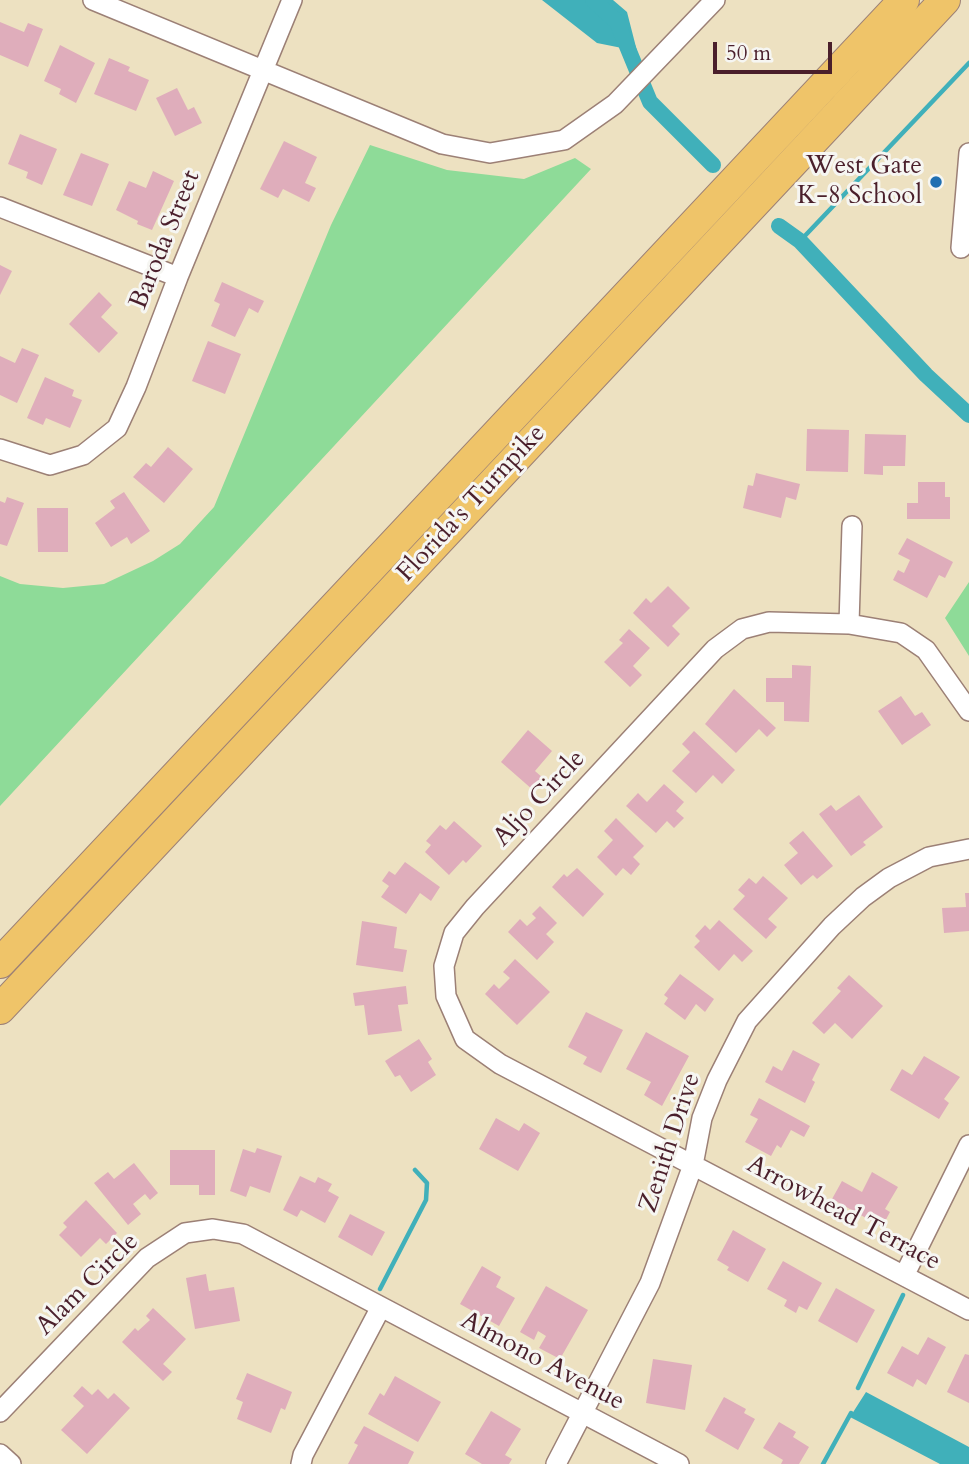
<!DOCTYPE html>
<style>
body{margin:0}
#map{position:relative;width:969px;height:1464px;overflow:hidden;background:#ede1c1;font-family:Cardo,serif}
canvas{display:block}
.scale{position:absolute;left:713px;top:42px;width:119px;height:32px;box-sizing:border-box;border:4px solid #4a1f2b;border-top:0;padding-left:9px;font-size:21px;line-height:24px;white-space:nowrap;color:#4a1f2b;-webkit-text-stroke:5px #f6f6f2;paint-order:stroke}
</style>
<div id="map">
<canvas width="969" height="1464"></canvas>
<div class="scale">50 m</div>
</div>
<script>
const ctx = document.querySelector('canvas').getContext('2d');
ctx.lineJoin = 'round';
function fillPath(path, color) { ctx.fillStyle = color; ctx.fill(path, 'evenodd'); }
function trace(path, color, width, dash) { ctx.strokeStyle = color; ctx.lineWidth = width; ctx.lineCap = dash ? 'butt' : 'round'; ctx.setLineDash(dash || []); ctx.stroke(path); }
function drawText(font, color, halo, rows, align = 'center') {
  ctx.font = font + ' Cardo,serif'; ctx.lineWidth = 6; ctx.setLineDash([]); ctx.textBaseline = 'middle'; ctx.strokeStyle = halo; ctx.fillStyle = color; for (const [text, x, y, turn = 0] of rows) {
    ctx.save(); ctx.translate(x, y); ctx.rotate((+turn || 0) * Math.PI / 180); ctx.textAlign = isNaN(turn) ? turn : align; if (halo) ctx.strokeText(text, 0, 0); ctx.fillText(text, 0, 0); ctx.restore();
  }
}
fillPath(new Path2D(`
 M370 145 447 170 524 179 575 158 591 169 0 806V576L20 584 63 588 104 584 153 561 180 544 214 507 331 225Z
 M969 582V656L945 618Z`), '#8edb98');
fillPath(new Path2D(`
 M542 0H613L627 12 637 51 597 43Z
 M866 1392 969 1447V1464H940L850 1417Z`), '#40b0ba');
trace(new Path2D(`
 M800 241 969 63
 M380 1289 426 1200 427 1183 415 1170
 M858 1388 903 1295
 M823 1464 851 1413`), '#40b0ba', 4.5);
trace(new Path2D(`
 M593 0 617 22 650 102 713 165
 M779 226 800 241 926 375 969 415`), '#40b0ba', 16);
fillPath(new Path2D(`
 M0 22 24 32 28 23 43 29 28 67 0 55Z
 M60 45 95 63 76 103 59 94 61 89 44 81Z
 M109 58 130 67 128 71 149 80 136 111 94 94Z
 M177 88 188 110 194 107 202 123 175 136 156 98Z
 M20 134 57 149 42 185 26 178 28 172 8 164Z
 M284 141 317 157 305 183 316 188 309 202 283 189 278 198 260 189Z
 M81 153 109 164 92 206 63 195Z
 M153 171 174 181 152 230 137 224 138 221 116 210 129 181 146 188Z
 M0 265 12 271 0 295Z
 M222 282 264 301 258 313 249 308 235 337 211 326 220 304 214 301Z
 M99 292 112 305 101 317 118 333 99 353 69 324Z
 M208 341 241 354 225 394 192 381Z
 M22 348 39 355 17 403 0 395V356L15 363Z
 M45 377 74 390 72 396 82 400 70 428 46 418 43 425 27 418Z
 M807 429 849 430 848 472 806 471Z
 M865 434 906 435 905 466H883V475L864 474Z
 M168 447 193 469 164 503 133 477 146 463 151 467Z
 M756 473 800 484 796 500 786 497 781 518 743 508 748 485 753 486Z
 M918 482H945V497H950V519H907V503H918Z
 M124 492 150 531 131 544 127 537 111 547 95 523 115 508 110 501Z
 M7 497 24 503 7 546 0 544V501L5 503Z
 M37 508H68V552H38Z
 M907 538 953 562 945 578 939 575 927 598 893 580 898 570 904 573 910 560 898 554Z
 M668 586 690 608 672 626 680 634 668 647 633 613 646 598 651 603Z
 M629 629 650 648 633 666 642 675 630 687 604 662 623 643 619 640Z
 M792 665 811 666 809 722 784 721V702H766V678H792Z
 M734 689 776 728 767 737 759 729 736 753 705 724Z
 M901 696 915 716 922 712 931 725 902 745 878 711Z
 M528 730 552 751 535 771 543 778 533 790 501 762Z
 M694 731 735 770 722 784 713 775 696 793 672 771 690 752 682 744Z
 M664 784 684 802 676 811 684 818 674 828 667 821 656 833 626 806 638 793 647 802Z
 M859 795 883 827 863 842 866 845 851 856 819 814 831 805 836 811Z
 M616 818 644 846 633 857 640 864 631 875 623 868 616 876 597 857 613 840 604 831Z
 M454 821 482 846 466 863 463 860 449 875 425 852 431 845 426 841 440 825 446 830Z
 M803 831 833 866 817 879 813 875 801 885 784 865 798 853 789 843Z
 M405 862 440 887 431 901 420 893 406 914 381 897 389 886 382 881 389 871 395 875Z
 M577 868 604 894 583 917 552 887 564 874 567 877Z
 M763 876 788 898 768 919 777 927 766 939 733 909 745 896 738 890 749 878 756 884Z
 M965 893H969V931L944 933 942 908 966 907Z
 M540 906 557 923 546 934 554 942 537 960 508 932 520 919 527 926 536 918 532 914Z
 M719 920 753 951 742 962 734 954 719 971 694 947 700 941 695 936 705 925 710 930Z
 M362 921 397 927 394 948 407 950 403 972 356 965Z
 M515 959 550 992 517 1025 485 994 494 984 499 989 510 978 503 972Z
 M680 974 714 999 705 1012 696 1004 685 1020 664 1004 668 998 664 995Z
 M849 975 883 1006 852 1039 835 1023 824 1034 812 1023 841 991 837 988Z
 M406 986 408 1004 398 1005 402 1031 368 1035 364 1005 355 1006 353 993Z
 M586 1012 623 1030 601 1073 583 1064 587 1057 568 1047Z
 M646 1032 689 1056 662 1106 644 1095 651 1082 626 1069Z
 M419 1039 432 1059 428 1062 436 1075 411 1092 400 1075 395 1077 385 1061Z
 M793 1050 820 1064 812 1080 815 1082 805 1103 765 1082 773 1066 782 1071Z
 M924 1056 960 1077 944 1099 949 1103 939 1119 890 1090 902 1069 912 1075Z
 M759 1098 810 1126 804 1137 791 1130 781 1148 777 1145 771 1156 745 1142 758 1119 750 1115Z
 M496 1118 519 1131 524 1123 540 1133 518 1171 479 1149Z
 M257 1148 282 1156 270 1193 250 1186 246 1197 230 1191 243 1149 255 1153Z
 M170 1150H215V1195H199V1185H170Z
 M134 1163 158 1193 150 1200 145 1194 133 1204 141 1214 128 1225 94 1183 108 1172 114 1179Z
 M872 1172 898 1187 885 1209 890 1212 882 1227 832 1199 842 1181 862 1192Z
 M300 1176 315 1183 318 1177 332 1184 328 1191 339 1197 325 1223 301 1210 297 1217 283 1210Z
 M86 1200 117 1233 106 1244 100 1238 81 1257 59 1235 67 1227 63 1223Z
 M350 1214 385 1232 372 1256 338 1237Z
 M733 1230 766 1249 748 1282 727 1270 729 1267 717 1260Z
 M783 1261 822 1283 807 1310 799 1306 796 1313 784 1306 787 1300 767 1289Z
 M482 1266 501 1277 496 1287 515 1298 499 1326 460 1304Z
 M206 1274 209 1291 234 1287 240 1321 195 1329 186 1278Z
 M546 1286 588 1310 560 1359 539 1348 546 1336 538 1331 534 1340 520 1332Z
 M836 1288 875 1310 857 1343 818 1321Z
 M153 1308 186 1339 163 1364 172 1372 163 1381 122 1342 135 1328 138 1331 150 1320 146 1316Z
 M928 1337 946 1347 926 1385 917 1379 913 1387 887 1373 902 1346 918 1355Z
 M965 1354 969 1355V1403L947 1392Z
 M653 1359 692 1365 685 1410 646 1403Z
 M247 1373 292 1392 285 1410 281 1408 271 1433 237 1419 243 1402 236 1399Z
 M395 1376 441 1402 418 1442 368 1414 380 1393 384 1396Z
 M82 1386 92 1395 98 1389 108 1399 114 1393 130 1408 87 1454 61 1430 84 1406 73 1396Z
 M724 1397 746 1409 744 1413 755 1419 738 1450 705 1431Z
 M491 1411 521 1429 505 1455 512 1459 509 1464H482L465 1454Z
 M779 1422 796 1432 793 1437 809 1447 799 1464H781L783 1460 763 1448Z
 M364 1426 414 1452 408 1464H348L358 1445 354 1443Z`), '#dfadbb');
const minor = new Path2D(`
 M93 0 442 144 490 153 564 140 615 104 715 0
 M0 207 178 277
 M961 248 969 153
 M0 449 50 465 83 455 117 428 136 387 178 277 292 0
 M849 624 852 526
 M969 711 926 650 901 633 849 624 769 622 742 629 715 649 475 907 454 933 444 966 446 996 465 1039 500 1064 969 1310
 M904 1276 969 1145
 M0 1412 147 1258 185 1233 213 1229 243 1234 679 1464
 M0 1454 11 1464
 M301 1464 303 1455 381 1307
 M556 1464 650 1283 693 1165 702 1118 717 1080 747 1021 832 926 863 897 889 878 929 857 969 849`);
const highway = new Path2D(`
 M0 963 904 0
 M0 1009 945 0`);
trace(minor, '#9c8076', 22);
trace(highway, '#9c8076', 32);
trace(minor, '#fff', 19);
trace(highway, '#efc469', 30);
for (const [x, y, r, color] of [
 [936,182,7,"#1f6fb2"]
]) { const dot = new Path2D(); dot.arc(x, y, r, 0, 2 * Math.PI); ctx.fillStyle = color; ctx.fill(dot); trace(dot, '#f6f6f2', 2.5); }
drawText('26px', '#4a1f2b', '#f6f6f2', [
 ["West Gate",922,167],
 ["K-8 School",922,197]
], 'right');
drawText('26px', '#4a1f2b', '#f6f6f2', [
 ["Baroda Street",166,240,-68],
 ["Florida's Turnpike",472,504,-47],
 ["Aljo Circle",540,799,-47],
 ["Zenith Drive",671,1143,-72],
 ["Arrowhead Terrace",843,1214,28],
 ["Alam Circle",88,1285,-45],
 ["Almono Avenue",542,1362,28]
]);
</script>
